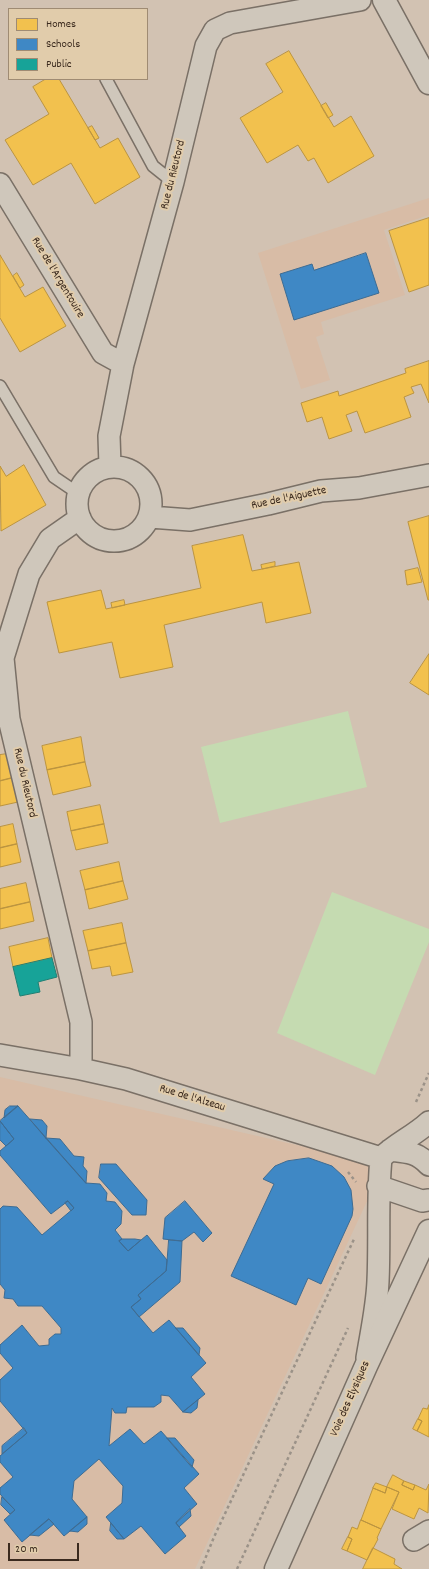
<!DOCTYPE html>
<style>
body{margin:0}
#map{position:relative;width:429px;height:1569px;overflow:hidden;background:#d2c2b2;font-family:Dekko,sans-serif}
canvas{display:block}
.legend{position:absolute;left:8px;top:8px;width:140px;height:72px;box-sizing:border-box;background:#e1ccab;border:1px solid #9f8b73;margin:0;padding:5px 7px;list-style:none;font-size:12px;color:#3b2a1e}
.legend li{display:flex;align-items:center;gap:8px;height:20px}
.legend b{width:20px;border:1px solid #9f8b73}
.scale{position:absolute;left:8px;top:1543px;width:71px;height:18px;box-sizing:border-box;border:2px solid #3b2a1e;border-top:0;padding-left:5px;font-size:12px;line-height:14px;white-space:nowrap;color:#3b2a1e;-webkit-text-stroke:3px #e1ccab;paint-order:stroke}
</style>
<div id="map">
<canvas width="429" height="1569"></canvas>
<ul class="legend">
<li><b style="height:11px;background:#f2c14e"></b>Homes</li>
<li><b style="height:11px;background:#3f88c5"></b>Schools</li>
<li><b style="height:11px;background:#17a398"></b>Public</li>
</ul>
<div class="scale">20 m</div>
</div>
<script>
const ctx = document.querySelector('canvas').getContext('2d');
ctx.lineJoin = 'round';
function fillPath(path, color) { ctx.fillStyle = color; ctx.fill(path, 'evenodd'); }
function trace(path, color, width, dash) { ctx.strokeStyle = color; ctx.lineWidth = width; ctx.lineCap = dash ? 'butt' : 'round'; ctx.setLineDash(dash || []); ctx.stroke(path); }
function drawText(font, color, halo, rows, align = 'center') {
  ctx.font = font + ' Dekko,sans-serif'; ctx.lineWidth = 4; ctx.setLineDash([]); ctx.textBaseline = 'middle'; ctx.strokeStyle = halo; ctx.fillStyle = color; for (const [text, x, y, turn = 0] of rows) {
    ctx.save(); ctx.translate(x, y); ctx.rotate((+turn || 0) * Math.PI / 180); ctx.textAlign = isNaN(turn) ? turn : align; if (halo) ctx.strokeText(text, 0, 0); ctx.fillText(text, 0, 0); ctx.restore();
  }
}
fillPath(new Path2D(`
 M429 198V215L384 230 405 295 321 322 324 334 316 337 330 380 301 389 258 253Z
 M0 1077 384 1165 195 1569H0Z`), '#d8bca6');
fillPath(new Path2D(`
 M348 711 367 787 220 823 201 747Z
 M332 892 429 929V942L375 1075 277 1033Z`), '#c5dbb1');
const homes = new Path2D(`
 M289 51 334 127 351 116 374 156 328 183 314 158 308 161 298 145 267 163 240 118 283 92 266 64Z
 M46 79H59L100 148 118 138 140 177 95 204 71 163 33 185 5 140 49 114 33 87Z
 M326 103 333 115 328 118 321 106Z
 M92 126 99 138 95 140 88 128Z
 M429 218V285L409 292 389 231Z
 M0 255 25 297 43 287 66 326 20 352 0 318Z
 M17 273 24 285 20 288 13 276Z
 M429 361V403L421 384 411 387 414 393 404 397 411 417 365 433 357 411 346 415 352 431 329 439 322 417 307 422 301 403 338 391 339 396 406 373 405 369Z
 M24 465 46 505 1 531 0 466 6 476Z
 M429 516V600H428L408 522Z
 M243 535 252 571 299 562 311 613 266 623 262 602 164 625 173 667 120 678 112 642 59 653 47 602 101 590 106 609 201 588 192 546Z
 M275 562V566L262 569 261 565Z
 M418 568 422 582 407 585 405 571Z
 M124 600 125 605 112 608 111 603Z
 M429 654V695L410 683Z
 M81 737 85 762 47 770 42 746Z
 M7 754 12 778 0 781V755Z
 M85 762 91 786 53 795 47 770Z
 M12 778 18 802 0 806V781Z
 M100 805 104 824 71 831 67 812Z
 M13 824 17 844 0 848V827Z
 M104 824 108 843 76 850 71 831Z
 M17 844 21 862 0 867V848Z
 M119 862 123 881 85 890 80 871Z
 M123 881 128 899 89 909 85 890Z
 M26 883 30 902 0 909V889Z
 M30 902 34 921 0 929V909Z
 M122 923 126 943 88 951 83 931Z
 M48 938 52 958 13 967 9 947Z
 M126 943 133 972 112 976 110 966 92 969 88 951Z
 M429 1405V1437L417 1431 422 1421 418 1419 423 1408 427 1409Z
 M418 1419 422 1421 417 1431 413 1429Z
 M393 1475 404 1481 402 1485 413 1490 415 1485 426 1490 429 1484 428 1513 419 1508 414 1519 392 1509 399 1492 387 1487Z
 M404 1481 415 1485 413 1490 402 1485Z
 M376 1483 387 1487 385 1493 373 1488Z
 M387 1487 399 1492 381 1529 361 1520 373 1488 385 1493Z
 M361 1520 381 1529 377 1538 378 1539 367 1560 347 1551 352 1539 348 1537 352 1527 357 1529Z
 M348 1537 352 1539 347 1551 342 1549Z
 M373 1548 395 1559 394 1564 402 1569H363Z`);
fillPath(homes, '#f2c14e');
trace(homes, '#bb9440', 1);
const schools = new Path2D(`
 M366 253 379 293 294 320 280 274 312 264 314 270Z
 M10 1106H18L4 1118 5 1110Z
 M18 1106 86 1183 100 1184 107 1193 106 1201 115 1202 122 1211 121 1224 115 1230 122 1239 119 1241 128 1251 147 1235 167 1260 166 1271 138 1295 141 1299 131 1307 153 1333 169 1320 206 1363 191 1377 205 1394 183 1412 169 1396 161 1395V1402L154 1407H127L126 1413H115L112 1408 109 1446 130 1429 144 1444 161 1431 199 1474 184 1488 197 1504 176 1523 186 1536 165 1554 141 1526 124 1539 106 1517 122 1503 123 1486 99 1459 74 1481 72 1499 87 1517 64 1536 49 1519 22 1542 4 1520 15 1510 0 1494V1488L13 1477 0 1462V1456L27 1433 0 1401V1380L13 1368 0 1353V1345L22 1325 39 1346 49 1345V1339L55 1334H61V1328L42 1306H18L13 1299 4 1298 5 1290 0 1284V1209L3 1206 17 1207 42 1235 74 1208 68 1201 51 1214 0 1155V1151L14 1139 0 1121Z
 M30 1119 42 1120 47 1126 46 1138Z
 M0 1121 14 1139 6 1146 0 1140Z
 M46 1138 60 1139 74 1156 84 1157 83 1166 87 1171 86 1183Z
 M309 1158 332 1166 344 1177 351 1190 353 1209 352 1216 321 1284 308 1278 296 1305 231 1276 274 1184 263 1179 275 1166 287 1161Z
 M101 1164H116L147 1200 146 1215H132L99 1178Z
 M68 1201 74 1208 71 1211 65 1203Z
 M185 1201 212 1233 203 1242 194 1232 182 1241 163 1239 165 1218Z
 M122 1239H135L141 1240 128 1251 119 1241Z
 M169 1240 182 1241 180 1282 139 1317 131 1307 141 1299 138 1295 166 1271Z
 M176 1328H183L200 1348 199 1355Z
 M198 1400 197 1408 191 1413 183 1412Z
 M24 1428 27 1433 2 1454V1446Z
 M167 1438H175L194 1460 192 1467Z
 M2 1497 15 1510 10 1514 1 1505Z
 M190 1509 191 1516 179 1527 176 1523Z
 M87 1517V1524L78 1532 70 1531Z
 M49 1519 54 1524 39 1536 30 1535Z
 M111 1523 124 1539H117L110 1531Z`);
fillPath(schools, '#3f88c5');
trace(schools, '#3e6c93', 1);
const public = new Path2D(`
 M52 958 57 977 38 982 40 992 20 996 13 967Z`);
fillPath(public, '#17a398');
trace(public, '#227f73', 1);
const lane = new Path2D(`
 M106 79 153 166 173 182
 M0 386 54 477 79 494`);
const street = new Path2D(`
 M0 184 103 353 123 364
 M110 466 109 436 123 364 173 182 206 46 215 30 230 23 360 0
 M77 504a37 37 0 1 1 74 0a37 37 0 1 1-74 0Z
 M150 517 190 520 268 504 321 491 359 488 429 475
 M80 518 50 539 29 574 3 658 9 719 81 1022V1069
 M0 1055 81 1069 126 1079 381 1158
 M390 1150C407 1152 417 1152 429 1165
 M378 1186 422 1201 429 1200
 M367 1358C371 1333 377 1307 378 1281 380 1240 377 1199 381 1158 395 1144 414 1136 429 1122
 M414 1540 429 1531`);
const secondary = new Path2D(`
 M384 0 429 83
 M276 1569 366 1366 429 1231`);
trace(lane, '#7a7066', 14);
trace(street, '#7a7066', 24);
trace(secondary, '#7a7066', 25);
trace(new Path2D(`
 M416 1102 429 1073
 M348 1172 356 1182
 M201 1569 214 1537 355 1237
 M237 1569 348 1328`), '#9b9288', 2.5, [3, 3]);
trace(lane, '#cfc7bb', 11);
trace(street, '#cfc7bb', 21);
trace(secondary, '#cfc7bb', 22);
drawText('12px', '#3b2a1e', '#e1ccab', [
 ["Rue du Rieutord",174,175,-76],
 ["Rue de l'Argentouire",57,278,59],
 ["Rue de l'Aiguette",289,499,-12],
 ["Rue du Rieutord",24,783,77],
 ["Rue de l'Alzeau",192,1099,17],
 ["Voie des Elysiques",351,1399,-66]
]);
</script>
